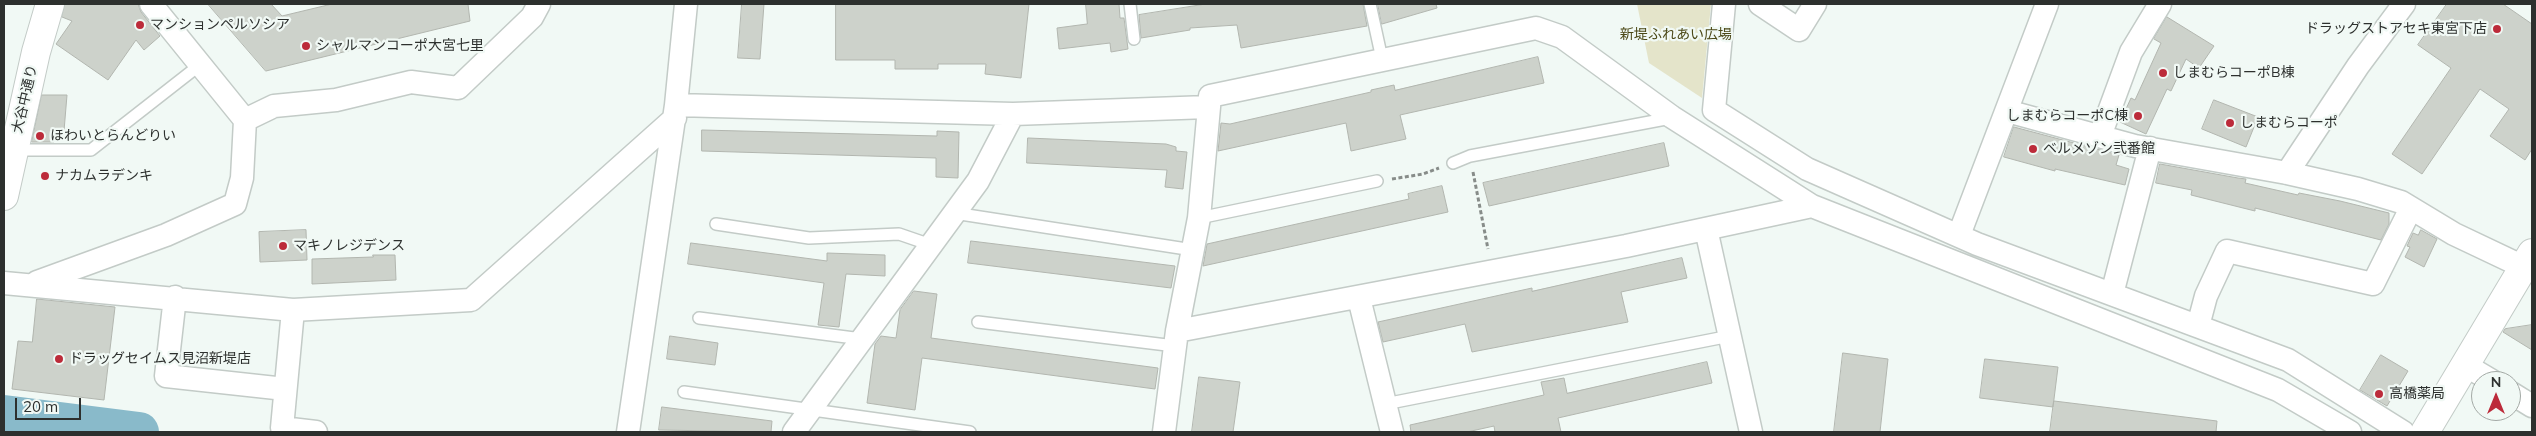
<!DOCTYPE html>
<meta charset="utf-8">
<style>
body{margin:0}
#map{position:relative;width:2536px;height:436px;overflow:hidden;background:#f1f9f5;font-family:Mulish,sans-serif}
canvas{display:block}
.frame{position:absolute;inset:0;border:5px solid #2d302e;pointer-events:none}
.north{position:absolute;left:2471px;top:371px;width:50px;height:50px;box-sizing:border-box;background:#f1f9f5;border:1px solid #a3a9a5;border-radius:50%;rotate:0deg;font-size:14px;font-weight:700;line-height:20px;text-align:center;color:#2d302e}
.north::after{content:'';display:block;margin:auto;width:18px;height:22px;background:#bc2b3a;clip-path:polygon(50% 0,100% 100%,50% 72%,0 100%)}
.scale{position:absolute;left:15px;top:398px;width:66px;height:22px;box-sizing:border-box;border:2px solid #2d302e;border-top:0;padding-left:6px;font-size:15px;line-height:18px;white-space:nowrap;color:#2d302e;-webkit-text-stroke:4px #f1f9f5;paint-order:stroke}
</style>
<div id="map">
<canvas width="2536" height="436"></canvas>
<div class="frame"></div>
<div class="north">N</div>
<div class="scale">20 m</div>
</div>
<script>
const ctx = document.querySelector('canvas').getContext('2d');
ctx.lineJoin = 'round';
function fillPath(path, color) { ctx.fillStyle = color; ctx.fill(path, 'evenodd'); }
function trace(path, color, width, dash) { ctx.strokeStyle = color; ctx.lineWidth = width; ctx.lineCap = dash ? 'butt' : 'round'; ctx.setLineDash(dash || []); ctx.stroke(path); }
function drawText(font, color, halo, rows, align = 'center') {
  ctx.font = font + ' Mulish,"Noto Sans JP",sans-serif'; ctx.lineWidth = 4.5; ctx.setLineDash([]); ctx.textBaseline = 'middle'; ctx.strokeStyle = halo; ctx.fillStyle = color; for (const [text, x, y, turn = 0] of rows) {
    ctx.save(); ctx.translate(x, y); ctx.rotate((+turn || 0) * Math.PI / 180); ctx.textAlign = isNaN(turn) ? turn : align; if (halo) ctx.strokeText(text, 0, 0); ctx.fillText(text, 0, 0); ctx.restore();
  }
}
fillPath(new Path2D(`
 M1637 4H1711L1702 98 1649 63Z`), '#e4e4ca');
trace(new Path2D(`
 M4 415 139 432`), '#89baca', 40);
const building = new Path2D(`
 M65 4H138L141 12 160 36 144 50 136 40 108 80 56 44 72 21 62 17Z
 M208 4H271L282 16 332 4H468L470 21 266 71Z
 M742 4H764L760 59 738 58Z
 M836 4H1029L1021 78 985 74 986 64H938V69H895V60H836Z
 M1086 4H1119L1120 18H1124L1128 49 1111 52 1110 43 1059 49 1057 28 1087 24Z
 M1206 4H1363L1367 26 1241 48 1237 25 1190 28V30L1141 38 1139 15Z
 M1378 4H1436L1437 8 1382 24Z
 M2447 4H2503L2532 24V149L2525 160 2490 136 2509 109 2480 89 2422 174 2392 154 2451 68 2418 45Z
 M2167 17 2214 46 2199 68 2186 59 2171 91 2167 89 2146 134 2120 122 2131 98 2135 100 2161 43 2154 39Z
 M1538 57 1544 83 1400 115 1406 139 1351 151 1346 123 1218 151 1221 123 1230 124 1371 92V90L1394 85 1395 90Z
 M42 95H67L64 131H55L54 142H32Z
 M2214 100 2258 117 2246 147 2202 129Z
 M2014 127 2119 155 2116 165 2129 169 2125 185 2055 169V171L2004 157Z
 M702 130 937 136V131L959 132 958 178 936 177V158L702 151Z
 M1028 138 1166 144 1176 147V151L1187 152 1183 189 1165 187 1167 170 1027 163Z
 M1664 143 1669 166 1489 206 1483 183Z
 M2160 164 2238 178 2246 179 2245 183 2298 195 2299 193 2340 201 2389 213V224L2381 240 2255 208V211L2191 195 2192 190 2156 183Z
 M1442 186 1448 212 1203 266 1207 244 1409 199 1408 194Z
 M306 230 307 260 260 262 259 232Z
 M2421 230 2437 239 2424 267 2405 257 2410 247 2407 246 2413 233 2418 235Z
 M971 241 1175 266 1171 288 968 263Z
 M691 243 827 261V253L885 255V276L846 274 839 327 818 325 824 283 688 264Z
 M373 255H395L396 280 312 284V259L373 257Z
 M1682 258 1687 278 1621 292 1628 322 1472 352 1465 324 1383 342 1378 322 1532 288V291Z
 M914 291 937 294 931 338 1158 368 1155 389 922 358 915 410 867 403 875 344 881 336 896 338 900 310Z
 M37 299 115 307 104 400 12 389 18 341 32 342Z
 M2532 325V350L2503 332 2505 329Z
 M670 336 718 343 715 365 667 359Z
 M1843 353 1888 359 1880 432H1834Z
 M2381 355 2408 371 2387 406 2360 390Z
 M1985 359 2058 367 2053 407 1980 398Z
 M1707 362 1712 383 1558 418 1561 432H1495L1494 426 1467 432H1411L1410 425 1544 395 1541 382 1564 378 1567 393Z
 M1199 377 1240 382 1233 432H1192Z
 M2054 401 2217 421 2216 432H2050Z
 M662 407 772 421 771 432 659 430Z`);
fillPath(building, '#cdd2cb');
trace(building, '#b2b6af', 1);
const lane = new Path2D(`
 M1130 4 1134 39
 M1370 4 1382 59
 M14 150H91L201 64
 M1453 163 1470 156 1671 118
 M954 213 1193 250
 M1199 218 1377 181
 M716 224 809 238 899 234 931 245
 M699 318 862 339
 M978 322 1175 346
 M684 392 970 432
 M1385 404 1730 336`);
const street = new Path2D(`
 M1724 4 1714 110 1807 169 1977 244 2288 360 2403 432
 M1760 4 1799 30 1815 4
 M676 105 1013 114 1208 107
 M2007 111 2135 146 2287 173 2358 189 2401 202 2454 234 2532 271
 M245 120 274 106 336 100 411 82 458 88 532 17 539 4
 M2100 136 2131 52 2160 4
 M2287 173 2358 66 2404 4
 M1706 229 1751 432
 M1959 235 2047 4
 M37 282 166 235 235 204 242 178 245 120 151 4
 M4 283 293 310 471 300 675 118
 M2112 294 2150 148
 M175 297 166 376 285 389
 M1359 298 1392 432
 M293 310 282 428 316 432
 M2198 326 2206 296 2227 251 2373 284 2411 208
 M1177 331 1626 246 1812 206
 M2465 365 2492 381
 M2511 393 2532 406
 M628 432 676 105 686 4
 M794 432 978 181 1013 114
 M1164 432 1177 331 1199 218 1210 96 1536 28 1562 37 1672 117 1812 206 2278 390 2350 432`);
const secondary = new Path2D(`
 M4 196 36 52 50 4`);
const primary = new Path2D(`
 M2425 432 2532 253`);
trace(lane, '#c3cbc7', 14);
trace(street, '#c3cbc7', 25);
trace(secondary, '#c3cbc7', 30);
trace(primary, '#c3cbc7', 30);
trace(new Path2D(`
 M1473 172 1488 249
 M1392 179 1423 174 1439 168`), '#878c89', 3, [4, 2.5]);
trace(lane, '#fff', 11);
trace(street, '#fff', 22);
trace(secondary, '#fff', 28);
trace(primary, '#fff', 28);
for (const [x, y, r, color] of [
 [140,25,5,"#bc2b3a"],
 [2497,29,5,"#bc2b3a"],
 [306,46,5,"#bc2b3a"],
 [2163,73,5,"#bc2b3a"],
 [2138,116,5,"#bc2b3a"],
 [2230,123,5,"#bc2b3a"],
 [40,136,5,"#bc2b3a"],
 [2033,149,5,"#bc2b3a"],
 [45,176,5,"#bc2b3a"],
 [283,246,5,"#bc2b3a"],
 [59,359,5,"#bc2b3a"],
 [2379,394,5,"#bc2b3a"]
]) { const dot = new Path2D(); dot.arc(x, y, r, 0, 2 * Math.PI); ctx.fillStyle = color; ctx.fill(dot); trace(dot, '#f1f9f5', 2); }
drawText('14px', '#2d302e', '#f1f9f5', [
 ["マンションペルソシア",150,25],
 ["ドラッグストアセキ東宮下店",2487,29,"right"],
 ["シャルマンコーポ大宮七里",316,46],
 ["しまむらコーポB棟",2173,73],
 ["しまむらコーポC棟",2128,116,"right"],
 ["しまむらコーポ",2240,123],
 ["ほわいとらんどりい",50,136],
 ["ベルメゾン弐番館",2043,149],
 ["ナカムラデンキ",55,176],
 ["マキノレジデンス",293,246],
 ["ドラッグセイムス見沼新堤店",69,359],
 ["高橋薬局",2389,394]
], 'left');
drawText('14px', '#4b4816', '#f1f9f5', [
 ["新堤ふれあい広場",1676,35]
]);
drawText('14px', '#2d302e', '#f1f9f5', [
 ["大谷中通り",25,99,-77]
]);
</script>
